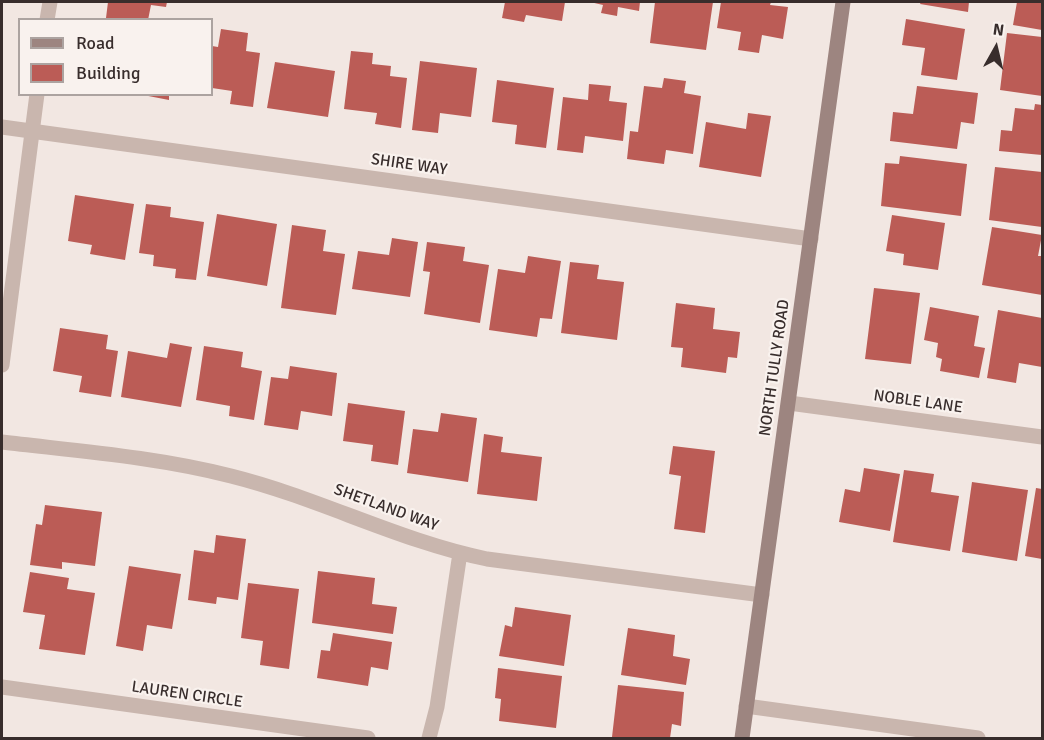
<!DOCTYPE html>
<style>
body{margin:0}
#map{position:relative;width:1044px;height:740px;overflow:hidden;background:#f2e7e2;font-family:Signika,sans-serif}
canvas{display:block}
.frame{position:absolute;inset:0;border:3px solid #382d2c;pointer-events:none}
.legend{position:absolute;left:18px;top:18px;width:195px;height:78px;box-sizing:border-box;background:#f9f2ee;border:2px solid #aca3a0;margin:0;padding:8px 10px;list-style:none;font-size:18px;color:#382d2c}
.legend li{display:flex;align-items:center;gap:12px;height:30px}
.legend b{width:30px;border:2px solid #aca3a0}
.north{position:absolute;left:966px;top:18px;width:60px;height:60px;-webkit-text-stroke:4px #f9f2ee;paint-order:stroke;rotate:8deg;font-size:16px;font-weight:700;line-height:24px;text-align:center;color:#382d2c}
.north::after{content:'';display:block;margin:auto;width:21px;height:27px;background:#382d2c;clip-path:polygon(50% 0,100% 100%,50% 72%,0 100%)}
</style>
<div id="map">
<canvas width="1044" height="740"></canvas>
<div class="frame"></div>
<ul class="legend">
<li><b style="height:8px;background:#9d8580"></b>Road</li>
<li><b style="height:16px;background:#bb5c56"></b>Building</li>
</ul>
<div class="north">N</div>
</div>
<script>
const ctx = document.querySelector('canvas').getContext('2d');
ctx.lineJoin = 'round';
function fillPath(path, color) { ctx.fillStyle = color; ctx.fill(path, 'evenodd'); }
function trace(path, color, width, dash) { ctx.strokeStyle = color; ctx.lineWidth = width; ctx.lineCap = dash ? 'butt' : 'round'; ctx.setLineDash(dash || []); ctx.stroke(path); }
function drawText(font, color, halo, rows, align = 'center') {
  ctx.font = font + ' Signika,sans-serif'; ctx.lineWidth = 4.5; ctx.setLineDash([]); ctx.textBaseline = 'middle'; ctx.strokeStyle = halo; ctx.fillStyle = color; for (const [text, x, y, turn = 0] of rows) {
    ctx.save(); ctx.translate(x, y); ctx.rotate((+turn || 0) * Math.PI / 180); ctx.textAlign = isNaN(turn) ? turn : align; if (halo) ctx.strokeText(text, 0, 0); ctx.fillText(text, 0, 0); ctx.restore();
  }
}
fillPath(new Path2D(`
 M108 2H167L166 7 151 5 148 20 106 18Z
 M505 2H565L562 21 526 15 524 22 502 18Z
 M590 2H640L639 11 618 7 617 16 601 13 603 5Z
 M655 2H713L706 50 650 43Z
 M721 2H771L770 5 788 7 783 39 762 35 759 53 738 50 741 32 717 28Z
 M921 2H969L968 12 920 4Z
 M1017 2H1042V30L1013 25Z
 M906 19 965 29 957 80 921 75 925 48 902 45Z
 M221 29 248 33 246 51 260 53 253 107 230 104 232 91 212 88V46L218 47Z
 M1007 33 1042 37V96L1000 90Z
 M351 51 373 53 372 64 391 66 390 76 407 78 401 128 375 124 377 113 344 109Z
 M420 61 477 68 471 117 440 113 438 133 412 130Z
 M275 62 335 71 328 117 267 108Z
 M664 78 686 81 684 93 701 96 693 154 666 150 664 164 627 159 630 131 638 132 644 86 662 88Z
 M497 80 554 88 546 148 515 144 517 125 492 122Z
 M589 84 611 86 609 101 627 103 623 141 585 136 583 153 557 150 563 97 588 100Z
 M917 86 978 93 974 124 961 122 957 149 890 141 893 112 913 114Z
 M138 94H169V100Z
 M1035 104 1042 105V155L999 151 1001 130 1012 131 1015 108 1034 110Z
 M748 113 771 116 761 177 699 167 706 122 746 129Z
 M900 156 967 164 961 216 881 206 885 163 899 164Z
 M995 167 1042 172V227L989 220Z
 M75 195 134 204 125 260 90 254 92 245 68 241Z
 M146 204 171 207 170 217 204 222 196 280 175 278 176 269 153 266 154 255 139 253Z
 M217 214 277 224 267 286 207 276Z
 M892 215 945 223 938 270 903 265 904 254 886 251Z
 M292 225 326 230 323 251 345 254 336 315 281 308Z
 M992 227 1042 235 1038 256H1042V295L982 285Z
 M392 238 418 242 410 297 352 289 358 251 389 255Z
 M427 242 465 247 463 261 489 265 480 323 424 314 430 272 423 271Z
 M528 256 561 261 552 319 540 318 537 337 489 330 498 269 525 273Z
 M570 262 599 265 597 279 624 282 617 340 561 333Z
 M874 288 920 293 911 364 865 359Z
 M676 303 715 308 713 329 740 332 737 358 728 357 726 373 681 367 683 348 671 347Z
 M930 307 979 316 974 346 985 348 979 378 940 371 942 359 936 357 938 343 924 340Z
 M998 310 1042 318V367L1019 363 1016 383 987 378Z
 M60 328 108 335 106 349 118 351 111 397 79 392 82 376 53 371Z
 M170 343 192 347 181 407 121 397 128 351 167 358Z
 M204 346 243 352 241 367 262 371 254 420 229 416 230 406 196 400Z
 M290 366 337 373 332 416 301 411 298 430 264 425 271 377 288 379Z
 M348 403 405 411 398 465 371 461 373 445 343 441Z
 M441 413 477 418 468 482 407 473 413 429 438 432Z
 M484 434 503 437 501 452 542 457 537 501 477 494Z
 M673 446 715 451 705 533 674 529 681 476 669 474Z
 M864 468 900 474 890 531 839 522 845 489 860 492Z
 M904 470 934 474 931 492 959 496 950 551 893 542Z
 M972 482 1028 490 1017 561 962 552Z
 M1036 488 1042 489V559L1025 556Z
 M45 505 102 512 95 566 62 562V569L30 565 36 524 42 525Z
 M216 535 246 539 238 600 217 597 216 604 188 600 194 550 214 553Z
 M129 566 181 574 172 629 147 625 143 651 116 646Z
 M318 571 375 578 372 604 397 607 393 634 312 623Z
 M30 572 69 578 67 589 95 593 85 655 39 649 45 615 23 612Z
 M248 583 299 589 289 669 260 665 263 641 241 638Z
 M515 607 571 615 564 666 499 656 505 625 512 627Z
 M628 628 675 635 673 656 690 659 686 685 621 675Z
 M333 633 392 642 388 670 371 667 368 686 317 678 321 650 330 651Z
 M498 668 562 676 556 728 499 721 501 699 495 698Z
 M618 685 684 692 681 726 672 724 670 738 612 737Z`), '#bb5c56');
trace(new Path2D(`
 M47 20 50 2
 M2 127 811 239
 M2 365 37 94
 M789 403 1042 437
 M2 442C78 451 157 457 231 476 319 498 399 541 487 559L762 595
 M2 687 368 738
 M746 706 978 738
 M429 738 437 707 460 553`), '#c9b6ae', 15);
trace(new Path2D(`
 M742 738 843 2`), '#9d8580', 15);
drawText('16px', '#382d2c', '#f9f2ee', [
 ["SHIRE WAY",409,165,8],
 ["NORTH TULLY ROAD",775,368,-82],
 ["NOBLE LANE",918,402,8],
 ["SHETLAND WAY",386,508,20],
 ["LAUREN CIRCLE",187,695,8]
]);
</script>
